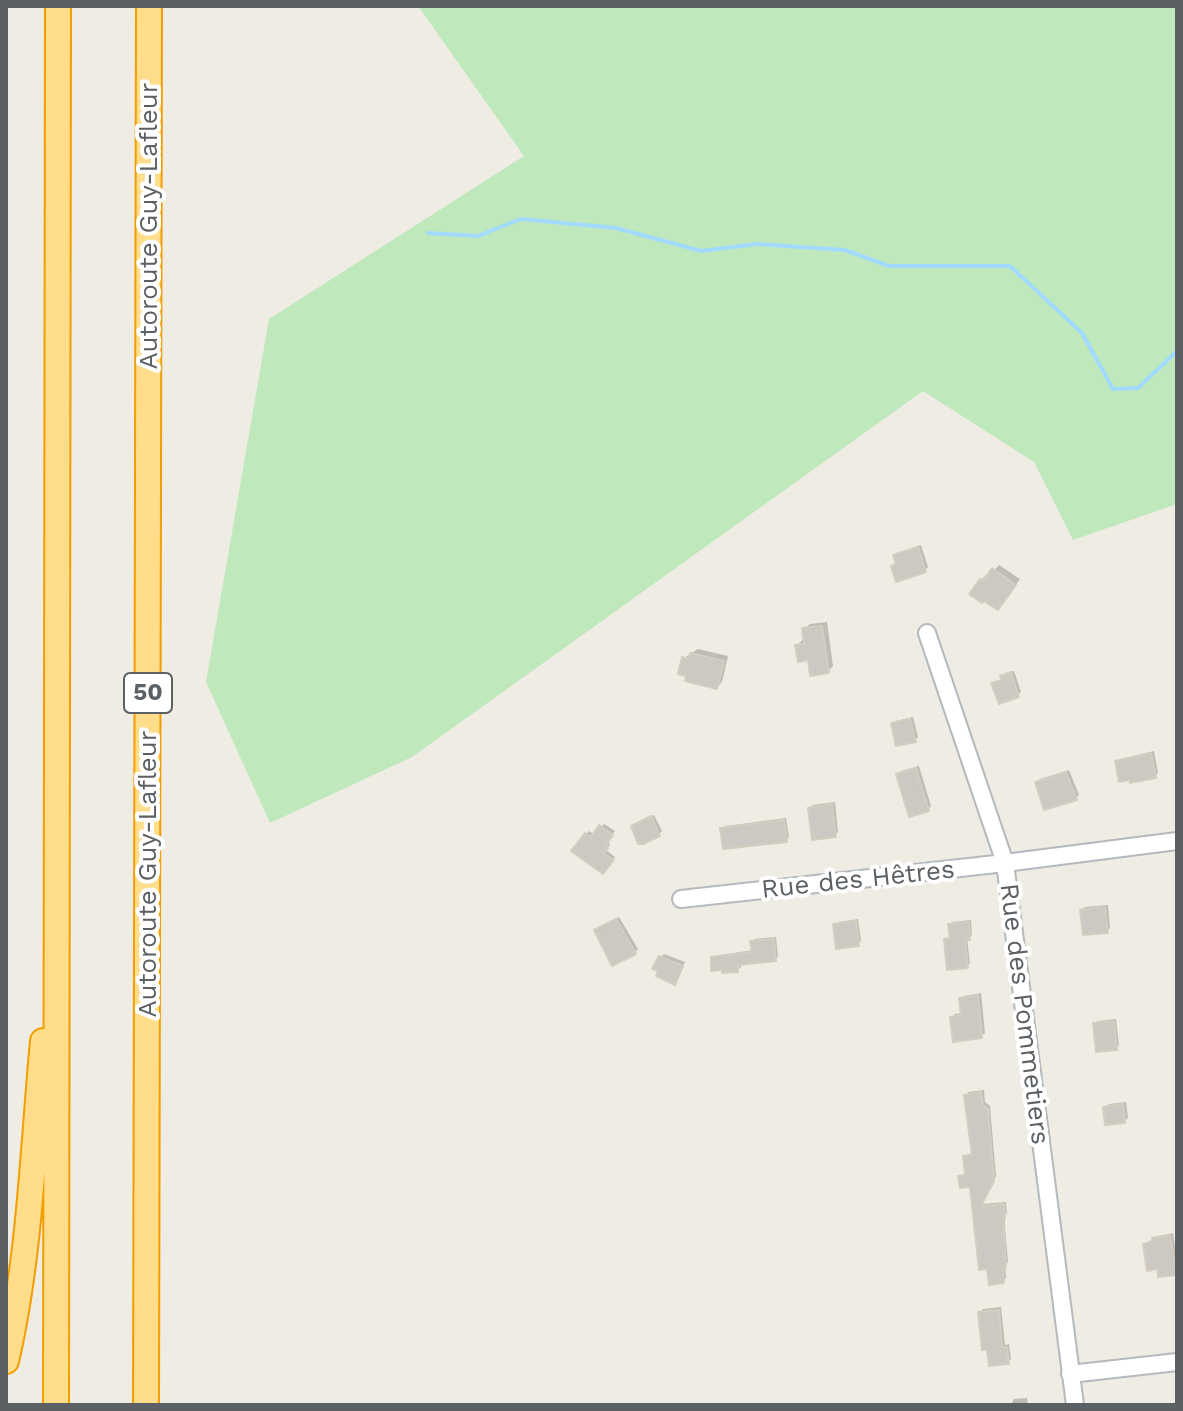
<!DOCTYPE html>
<meta charset="utf-8">
<style>
body{margin:0}
#map{position:relative;width:1183px;height:1411px;overflow:hidden;background:#efece3;font-family:"Work Sans",sans-serif}
canvas{display:block}
.frame{position:absolute;inset:0;border:8px solid #5b6065;pointer-events:none}
</style>
<div id="map">
<canvas width="1183" height="1411"></canvas>
<div class="frame"></div>
</div>
<script>
const ctx = document.querySelector('canvas').getContext('2d');
ctx.lineJoin = 'round';
function fillPath(path, color) { ctx.fillStyle = color; ctx.fill(path, 'evenodd'); }
function trace(path, color, width, dash) { ctx.strokeStyle = color; ctx.lineWidth = width; ctx.lineCap = dash ? 'butt' : 'round'; ctx.setLineDash(dash || []); ctx.stroke(path); }
function drawText(font, color, halo, rows, align = 'center') {
  ctx.font = font + ' "Work Sans",sans-serif'; ctx.lineWidth = 8; ctx.setLineDash([]); ctx.textBaseline = 'middle'; ctx.strokeStyle = halo; ctx.fillStyle = color; for (const [text, x, y, turn = 0] of rows) {
    ctx.save(); ctx.translate(x, y); ctx.rotate((+turn || 0) * Math.PI / 180); ctx.textAlign = isNaN(turn) ? turn : align; if (halo) ctx.strokeText(text, 0, 0); ctx.fillText(text, 0, 0); ctx.restore();
  }
}
fillPath(new Path2D(`
 M418 6H1177V504L1073 540 1034 462 923 391 412 757 270 823 206 682 269 319 524 156Z`), '#bfe9bd');
fillPath(new Path2D(`
 M921 545 928 567 925 570 893 566 897 562 895 556 898 553Z
 M999 565 1020 579 1003 603 984 598 981 580 986 575 989 576Z
 M827 622 833 666 828 671 809 658 797 646 802 640H806L804 629 810 624Z
 M698 649 728 656 722 682 717 687 684 658Z
 M1014 671 1021 692 1018 695 994 684 1003 678 1006 673Z
 M913 717 918 737 915 740 893 724 896 721Z
 M1154 751 1158 773 1155 776 1118 762 1121 759Z
 M919 766 931 806 928 809 898 774 901 771Z
 M1069 770 1079 795 1076 798 1037 782 1040 779Z
 M835 802 838 832 835 835 810 808 813 805Z
 M654 815 662 831 659 834 633 826Z
 M786 818 789 837 786 840 723 829 726 826Z
 M604 824 615 831 607 842 610 844 606 850 615 857 606 869 586 834 589 831 595 835Z
 M1108 905 1110 928 1107 931 1082 910 1085 907Z
 M619 917 638 949 635 952 600 928Z
 M858 919 861 941 858 944 836 925 839 922Z
 M971 920 972 935 967 938 970 963 967 966 946 939 951 936 950 925 953 922Z
 M776 937 778 956 775 959 740 962 741 967 737 970 712 959 715 956 753 950 752 942 755 939Z
 M664 954 685 962 675 982 661 957Z
 M981 993 985 1033 981 1036 952 1018 955 1014 962 1013 961 999 964 996Z
 M1116 1019 1119 1045 1116 1048 1095 1024 1098 1021Z
 M984 1090 985 1102 990 1106 996 1176 982 1204 1006 1202 1007 1213 1005 1215V1228L1008 1262 1005 1265 1006 1278 1003 1281 972 1185 960 1176 967 1173 965 1157 969 1154 974 1153 966 1095 969 1092Z
 M1126 1102 1128 1118 1124 1121 1106 1107 1109 1104Z
 M1173 1233 1177 1262V1271L1175 1273 1146 1244 1149 1241 1155 1240 1158 1236Z
 M1001 1307 1005 1345 1009 1344 1011 1359 1008 1362 980 1312 983 1309Z
 M1027 1398 1028 1405H1011L1014 1399Z`), '#0003');
trace(new Path2D(`
 M428 233 478 236 521 219 616 228 701 251 757 244 845 250 889 266H1010L1082 333 1113 389 1138 388 1177 351`), '#a3daff', 4);
const building = new Path2D(`
 M918 547 926 572 896 582 891 566 896 564 893 555Z
 M992 568 1016 585 998 610 984 601 982 603 969 594 980 579 983 581Z
 M822 626 829 673 810 676 808 660 798 662 795 645 804 644 802 628Z
 M690 653 724 661 717 689 685 681 686 676 678 674 682 657 689 659Z
 M1011 672 1019 697 999 704 991 683 1002 680 1000 676Z
 M910 719 916 742 896 746 891 723Z
 M1151 753 1156 778 1130 783 1129 780 1119 782 1115 761Z
 M916 768 929 811 909 817 896 774Z
 M1066 772 1077 800 1044 810 1035 782Z
 M832 804 836 837 812 840 808 808Z
 M651 816 660 836 643 844H638L631 826Z
 M784 820 787 842 723 849 720 828Z
 M599 825 613 835 606 846 608 848 604 854 614 860 603 874 571 851 585 833 591 837Z
 M1105 907 1108 933 1083 935 1080 910Z
 M616 919 636 954 612 966 594 930Z
 M856 921 859 946 836 949 833 924Z
 M969 922 970 940H965L968 968 947 970 944 939 950 938 948 924Z
 M774 939 776 961 738 965V972L722 973V970L711 971V957L752 952 750 941Z
 M659 956 683 966 675 985 656 976 658 971 652 969Z
 M978 995 982 1038 953 1042 950 1017 961 1015 959 998Z
 M1114 1021 1117 1050 1096 1052 1093 1023Z
 M981 1092 983 1105 988 1109 994 1181 981 1206 1004 1204 1005 1218H1003L1006 1267 1003 1268 1004 1283 989 1285 987 1269 979 1270 970 1187 960 1188 958 1176 965 1175 963 1156 972 1155 964 1095Z
 M1123 1104 1125 1123 1105 1125 1103 1107Z
 M1170 1235 1176 1275 1158 1277 1157 1269 1147 1271 1143 1244 1153 1242 1152 1238Z
 M999 1310 1002 1347H1007L1009 1364 989 1366 987 1350H982L978 1312Z`);
fillPath(building, '#ccc8c2');
trace(building, '#d4cdc0', 2);
const minor = new Path2D(`
 M927 633 1005 863 1075 1405
 M681 899 1005 863 1177 841
 M1070 1374 1177 1362`);
const highway = new Path2D(`
 M6 1361C30 1258 33 1147 43 1041
 M56 1405 58 6
 M146 1405 149 6`);
trace(minor, '#b5b9be', 20);
trace(highway, '#f29d00', 28);
trace(minor, '#fff', 16);
trace(highway, '#ffdd8a', 24);
for (const [x, y, w] of [
 [148,693,48]
]) { const box = new Path2D(); box.roundRect(x - w / 2, y - 20, w, 40, 6); ctx.fillStyle = '#fff'; ctx.fill(box); trace(box, '#5b6065', 2); }
drawText('bold 24px', '#5b6065', null, [
 ["50",148,693]
]);
drawText('26px', '#5b6065', '#fff', [
 ["Autoroute Guy-Lafleur",149,226,-90],
 ["Autoroute Guy-Lafleur",148,874,-90],
 ["Rue des Hêtres",858,880,-6],
 ["Rue des Pommetiers",1024,1014,83]
]);
</script>
